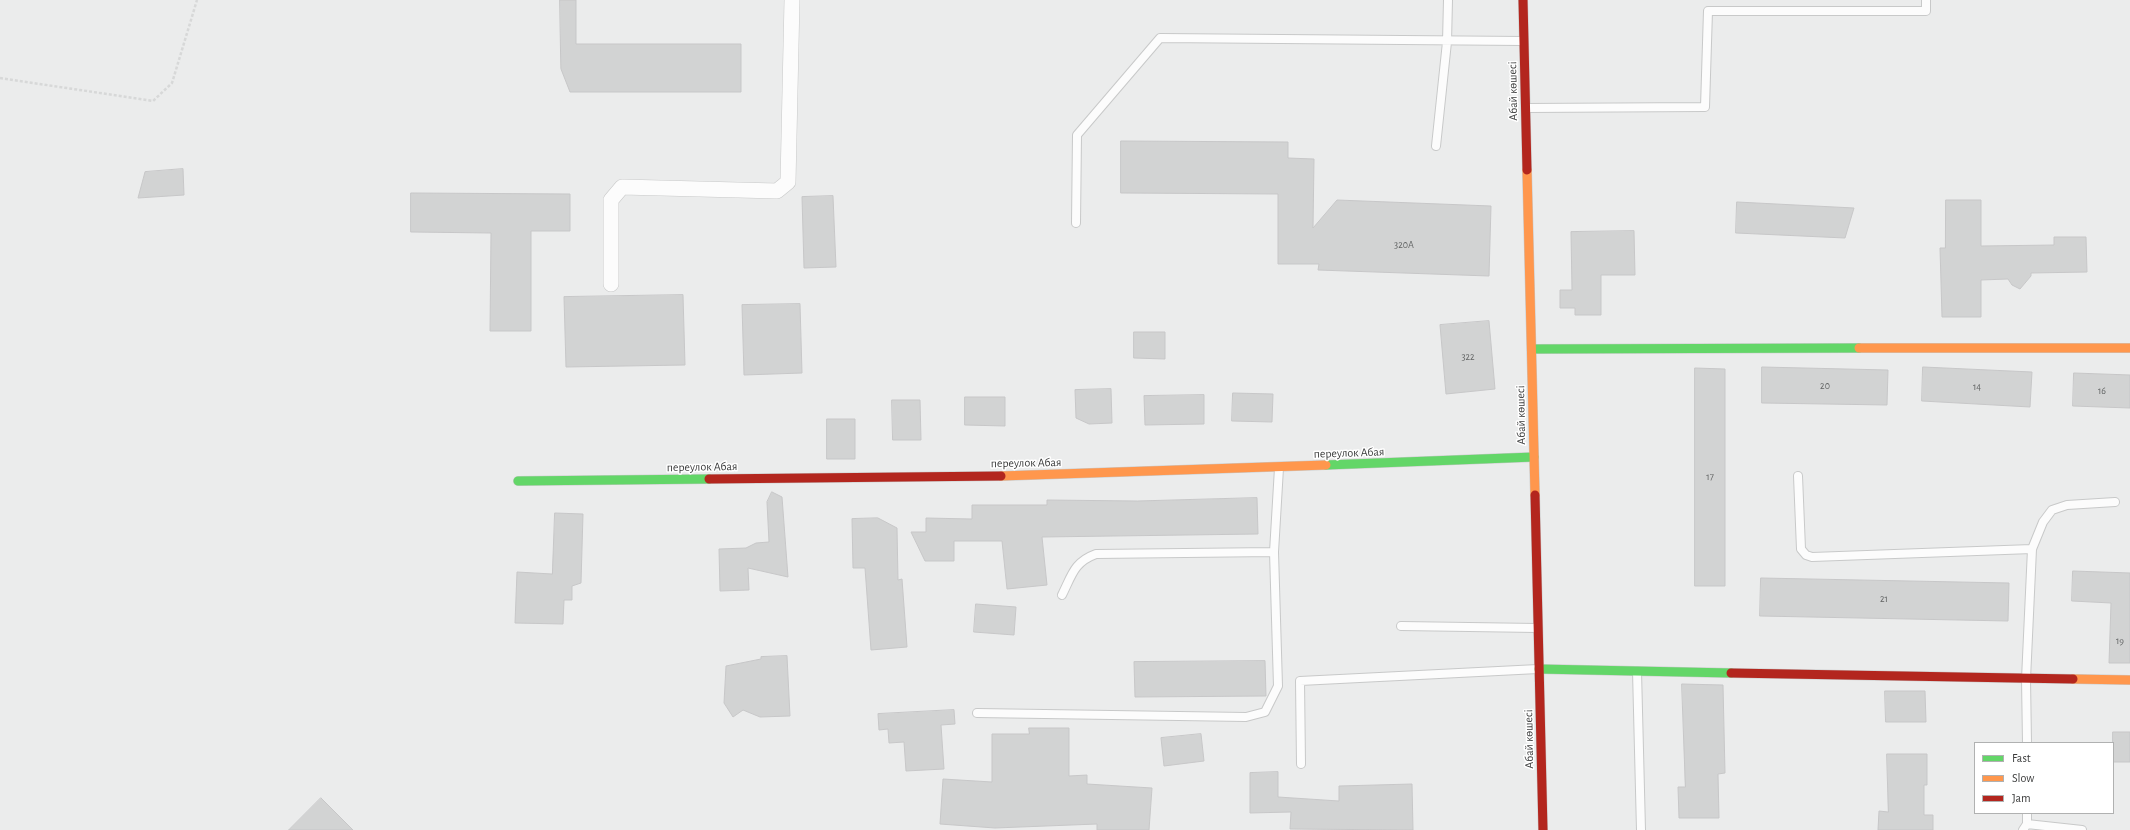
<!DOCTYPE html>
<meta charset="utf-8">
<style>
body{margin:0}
#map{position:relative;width:2130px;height:830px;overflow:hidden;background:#ebecec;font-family:"Alegreya Sans",sans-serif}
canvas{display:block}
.legend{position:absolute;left:1974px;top:742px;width:140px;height:72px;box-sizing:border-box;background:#fff;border:1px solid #b0b1b1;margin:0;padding:5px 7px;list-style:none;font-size:12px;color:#3a3b3b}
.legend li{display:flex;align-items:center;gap:8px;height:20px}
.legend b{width:20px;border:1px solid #b0b1b1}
</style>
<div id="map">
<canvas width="2130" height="830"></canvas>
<ul class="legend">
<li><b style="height:5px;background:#63d668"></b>Fast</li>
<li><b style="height:5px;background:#ff974d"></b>Slow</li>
<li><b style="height:5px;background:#b3261e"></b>Jam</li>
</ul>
</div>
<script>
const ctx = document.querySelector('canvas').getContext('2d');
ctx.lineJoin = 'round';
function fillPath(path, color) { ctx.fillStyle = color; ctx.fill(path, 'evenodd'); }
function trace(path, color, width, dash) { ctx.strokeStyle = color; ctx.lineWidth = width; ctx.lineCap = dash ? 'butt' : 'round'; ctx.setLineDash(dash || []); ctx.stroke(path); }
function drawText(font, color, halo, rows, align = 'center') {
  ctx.font = font + ' "Alegreya Sans",sans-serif'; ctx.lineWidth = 3; ctx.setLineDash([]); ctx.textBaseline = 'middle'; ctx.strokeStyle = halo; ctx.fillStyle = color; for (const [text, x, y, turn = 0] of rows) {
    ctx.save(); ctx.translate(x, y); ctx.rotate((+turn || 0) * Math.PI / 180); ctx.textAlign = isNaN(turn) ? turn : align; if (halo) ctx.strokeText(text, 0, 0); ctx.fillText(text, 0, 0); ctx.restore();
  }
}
const building = new Path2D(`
 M560 0H576V44H741V92H570L561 69Z
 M1121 141 1288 142V158L1314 159 1313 228 1337 200 1491 206 1489 276 1318 270 1319 264H1278V194L1121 193Z
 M183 169 184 195 138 198 145 172Z
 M411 193 570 194V231H531V331H490L491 233 411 232Z
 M833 196 836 267 804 268 802 197Z
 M1946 200H1981V246L2054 245V237H2086L2087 272 2031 273V276L2020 289 2012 285 2008 279 1981 280V317H1942L1940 248H1945Z
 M1737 202 1854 208 1845 238 1736 233Z
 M1634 231 1635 275H1601V315H1575V308H1560V290H1572L1571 232Z
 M683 295 685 365 566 367 564 297Z
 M800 304 802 373 744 375 742 305Z
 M1489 321 1495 389 1446 394 1440 325Z
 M1134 332H1165V359L1134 358Z
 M1762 367 1888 370 1887 405 1762 403Z
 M1923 367 2032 372 2030 407 1922 401Z
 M1695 368 1725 369V586H1695Z
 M2074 373 2130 375V408L2073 406Z
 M1111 389 1112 423 1089 424 1076 418 1075 390Z
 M1233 393 1273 394 1272 422 1232 421Z
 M1204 395V424L1145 425 1144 396Z
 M965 397H1005V426L965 425Z
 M892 400H920L921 440H893Z
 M827 419H855V459H827Z
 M772 492 782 497 788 577 748 568 749 590 720 591 719 549 746 548 756 543 769 542 767 502Z
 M1257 498 1258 534 1042 537 1047 585 1007 589 1002 541H954V561H925L911 532H926V518L972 519V505H1047V500L1137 501Z
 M555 513 583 514 581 583 572 586V600H564L563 624 515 623 517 572 552 574Z
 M878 518 897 528 898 580 902 579 907 647 871 650 865 568H853L852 519Z
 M2073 571 2130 573V663H2109L2111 603 2072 601Z
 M1761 578 2009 583 2008 621 1760 616Z
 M976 604 1016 607 1014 635 974 632Z
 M787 656 790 716 760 717 743 710 733 717 724 703 726 666 761 659V657Z
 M1265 661 1266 696 1135 697 1134 662Z
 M1682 684 1723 685 1725 773 1718 774 1719 818H1679L1678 787H1685Z
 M1885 691H1925L1926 722H1886Z
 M954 710 955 724 941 725 944 769 906 771 904 742 889 743 888 729 879 730 878 714Z
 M1029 728H1069V776L1087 775V784L1152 788 1149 830H1097V824L995 828 940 824 943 779 992 782V734H1029Z
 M2113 732H2130V762H2113Z
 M1201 734 1204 761 1164 766 1161 738Z
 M1887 754H1927V785H1924V815H1933V830H1878L1879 811 1888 812Z
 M1278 772V797L1339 801V786L1412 784 1413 830 1290 829 1291 812 1250 813V773Z
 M321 798 353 830H289Z`);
fillPath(building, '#d2d3d3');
trace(building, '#c7c7c8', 1);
const lane = new Path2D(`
 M1526 108 1705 107 1708 11H1926V0
 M1436 146 1447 42 1448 0
 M1076 223 1077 135 1160 38 1523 41
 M1798 476 1801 549 1806 555 1812 557 2032 549
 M1062 595C1072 575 1074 562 1096 554L1274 552
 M1401 626 1537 628
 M1637 671 1641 830
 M977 713 1246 717 1265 712 1278 686 1274 552 1279 468
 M2027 743 2026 679 2032 549 2043 522 2052 510 2067 505 2115 502
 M1301 764 1300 681 1538 669
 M2027 824 2082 830
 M2023 830 2027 824V813`);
const street = new Path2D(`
 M611 284V200L622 187 777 191 788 182 792 0`);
const fast = new Path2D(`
 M1532 349 1859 348
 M1326 465 1534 457
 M518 481 709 479
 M1539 669 1731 673`);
const slow = new Path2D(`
 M1527 170 1535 495
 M1859 348H2130
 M1001 476 1326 465
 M2073 679 2130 680`);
const jam = new Path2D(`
 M1523 0 1527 170
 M709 479 1001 476
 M1535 495 1543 830
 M1731 673 2073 679`);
trace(lane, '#c8c9c9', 10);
trace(street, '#c8c9c9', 16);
trace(fast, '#c8c9c9', 10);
trace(slow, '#c8c9c9', 10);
trace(jam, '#c8c9c9', 10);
trace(new Path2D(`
 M0 78 153 101 172 83 197 0`), '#d7d8d8', 2.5, [3, 2]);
trace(lane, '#fcfcfc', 8);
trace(street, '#fcfcfc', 15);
trace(fast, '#63d668', 9);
trace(slow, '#ff974d', 9);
trace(jam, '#b3261e', 9);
drawText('10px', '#626464', null, [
 ["320А",1404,245],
 ["322",1468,357],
 ["20",1825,386],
 ["14",1977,387],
 ["16",2102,391],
 ["17",1710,477],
 ["21",1884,599],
 ["19",2120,641]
]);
drawText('12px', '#3a3b3b', '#fff', [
 ["Абай көшесі",1513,91,-91],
 ["Абай көшесі",1521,415,-91],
 ["переулок Абая",1349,453,-2],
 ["переулок Абая",1026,463,-1],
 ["переулок Абая",702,467,-1],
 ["Абай көшесі",1529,739,-91]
]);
</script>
